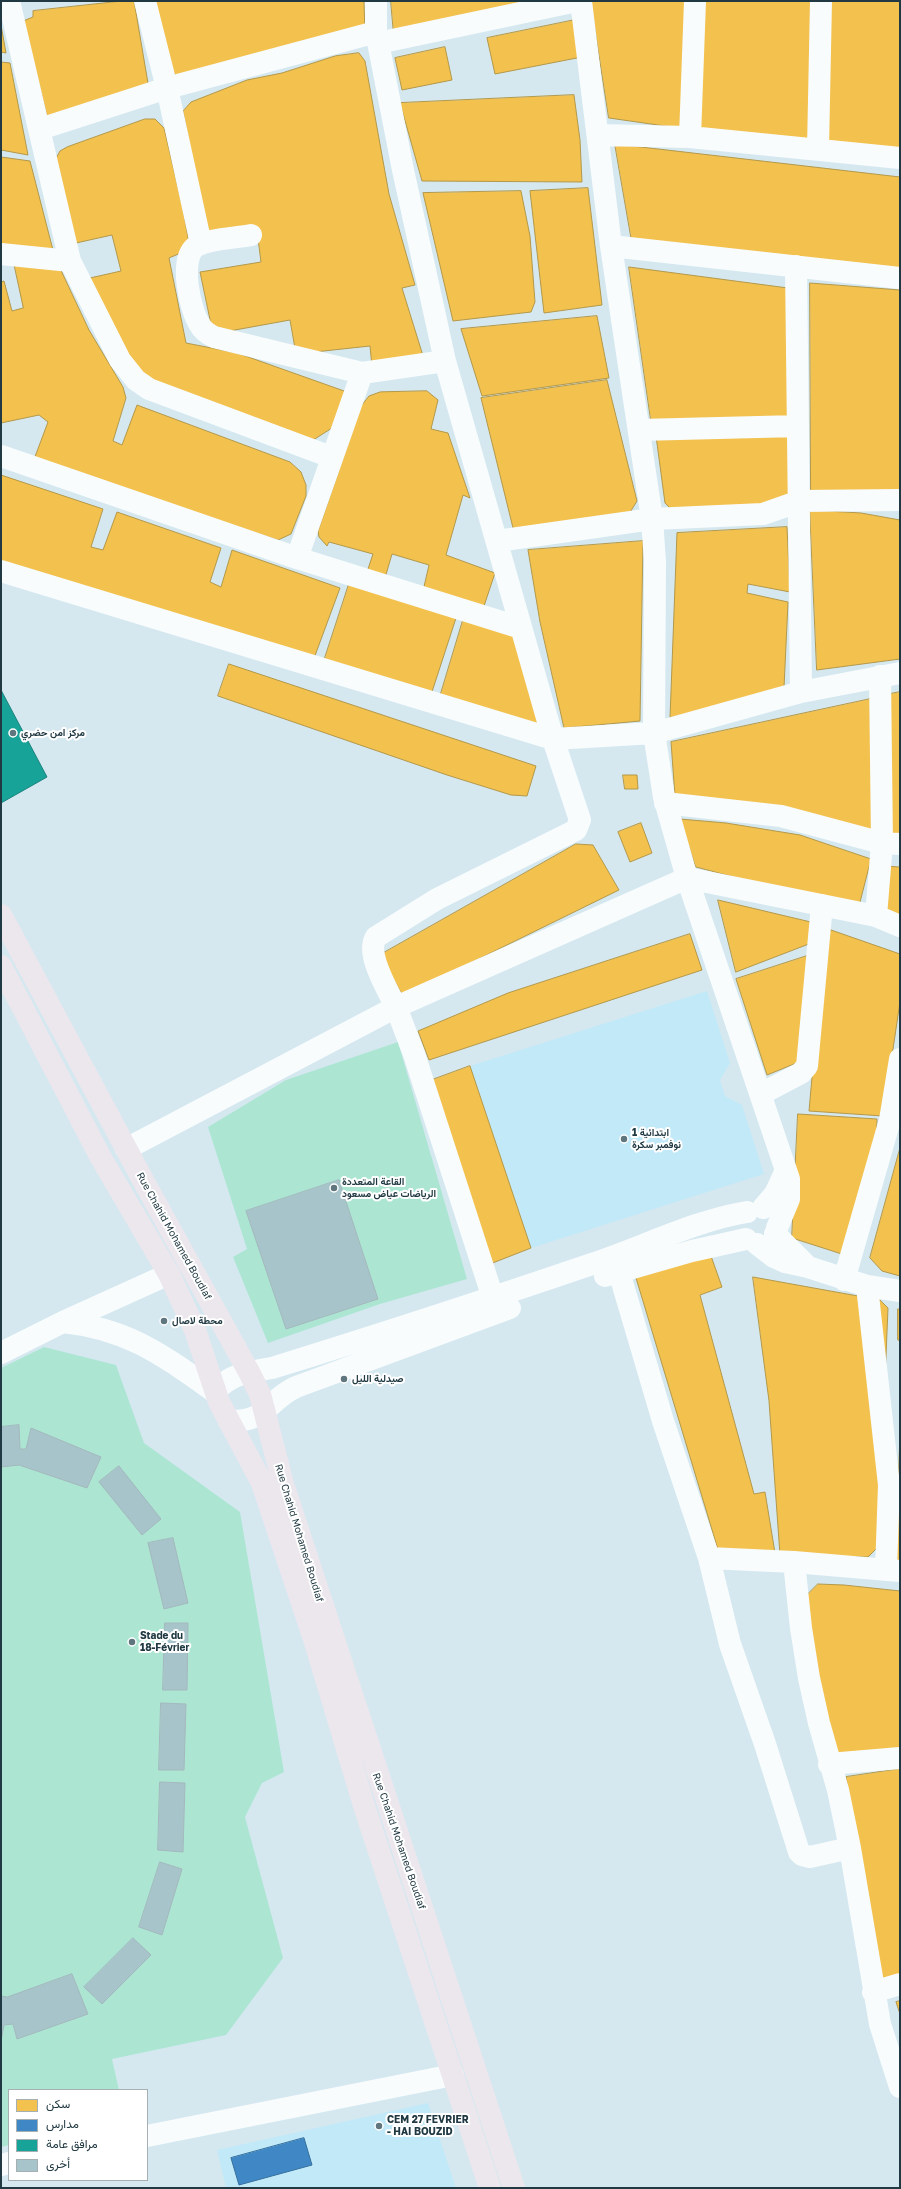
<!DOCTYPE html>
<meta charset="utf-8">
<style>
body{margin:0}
#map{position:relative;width:901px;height:2189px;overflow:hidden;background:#d5e8f0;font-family:"Golos Text",Vazirmatn,sans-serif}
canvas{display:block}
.frame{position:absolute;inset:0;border:2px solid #203942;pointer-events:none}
.legend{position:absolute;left:8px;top:2089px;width:140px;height:92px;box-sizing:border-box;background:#fff;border:1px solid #a6b0b3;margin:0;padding:5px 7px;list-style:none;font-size:12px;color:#203942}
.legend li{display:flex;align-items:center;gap:8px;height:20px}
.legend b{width:20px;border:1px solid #a6b0b3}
</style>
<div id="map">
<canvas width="901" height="2189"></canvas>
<div class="frame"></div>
<ul class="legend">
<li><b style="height:11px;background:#f2c14e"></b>سكن</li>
<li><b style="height:11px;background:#3f88c5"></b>مدارس</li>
<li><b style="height:11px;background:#17a398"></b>مرافق عامة</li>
<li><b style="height:11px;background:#a6c4c9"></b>أخرى</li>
</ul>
</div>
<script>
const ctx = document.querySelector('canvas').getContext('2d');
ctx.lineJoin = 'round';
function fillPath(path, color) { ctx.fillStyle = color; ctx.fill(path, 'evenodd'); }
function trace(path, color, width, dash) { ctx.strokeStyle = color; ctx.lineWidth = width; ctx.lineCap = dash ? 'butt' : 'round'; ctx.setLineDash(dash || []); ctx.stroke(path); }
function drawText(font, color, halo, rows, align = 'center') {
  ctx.font = font + ' "Golos Text",Vazirmatn,sans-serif'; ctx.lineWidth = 4; ctx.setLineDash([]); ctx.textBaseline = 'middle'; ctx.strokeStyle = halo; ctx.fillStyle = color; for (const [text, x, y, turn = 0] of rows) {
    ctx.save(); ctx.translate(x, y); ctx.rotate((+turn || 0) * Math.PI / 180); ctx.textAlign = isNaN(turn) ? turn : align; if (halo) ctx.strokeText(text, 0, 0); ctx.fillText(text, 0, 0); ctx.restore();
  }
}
fillPath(new Path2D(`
 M707 991 730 1063 720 1080 725 1096 742 1105 764 1174 531 1248 470 1066Z
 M428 2103 456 2188H226L217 2150Z`), '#c2e9f8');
fillPath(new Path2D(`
 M398 1042 467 1279 380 1304 268 1343 233 1257 247 1249 208 1127 286 1080Z
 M44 1347 116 1365 144 1443 240 1512 284 1772 262 1783 245 1817 283 1958 226 2035 112 2059 119 2090H9V2145L1 2147V1368Z`), '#ace6d3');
const homes = new Path2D(`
 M122 1H134L149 89 48 120 23 21 33 17V11Z
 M155 1H364L365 34 180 79 172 71Z
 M391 1H531L394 35Z
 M591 1H689L686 129 609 118Z
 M701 1H815L811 142 698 131Z
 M828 1H900V155L824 146Z
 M575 20 582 57 495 74 487 38Z
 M1 25 6 53 1 52Z
 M445 47 452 80 402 90 395 58Z
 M359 53 365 61 389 194 415 285 402 288 424 359 372 367 370 346 296 354 290 320 213 334 200 272 261 262 257 231 210 239 200 199 183 111 191 102 247 80 282 73 335 56Z
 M1 62 10 63 28 155 1 150Z
 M574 95 580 140 582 182 422 181 400 103Z
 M145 119H155L164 128 183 209 190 249 169 258 186 343 237 353 347 392 332 428 310 442 143 385 90 278 121 271 112 235 76 243 54 162 60 151 67 147Z
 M615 144 900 177V274L632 242Z
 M1 157 30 161 54 254 1 247Z
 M588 188 602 305 544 313 530 191Z
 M521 191 530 236 535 302 531 312 453 321 423 193Z
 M14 263 58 264 89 330 123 387 126 398 113 441 122 445 137 405 290 462 301 472 306 485V496L291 534 278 540 33 462 48 422 39 415 1 423V282L4 281 12 311 23 308Z
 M629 267 788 288 792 423 652 427Z
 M810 283 900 290V494H811Z
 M597 316 609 378 482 396 461 329Z
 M607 380 637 501 629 514 514 532 481 398Z
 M427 391 438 400 431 429 448 433 470 498 463 495 446 555 495 573 482 612 423 591 429 565 392 554 385 578 367 572 373 554 329 542 327 546 319 537 318 531 361 406 369 396 380 392Z
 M788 431 790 492 776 507 676 514 665 503 656 436Z
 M1 475 103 509 91 547 103 550 117 512 221 548 210 582 221 587 232 550 340 588 313 661 1 565Z
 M810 510 861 513 900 520V659L817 670Z
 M787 527 790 592 748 584 747 593 788 602 784 688 670 718 677 533Z
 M643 541 640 721 564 728 540 622 528 550Z
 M350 581 457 615 430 698 324 661Z
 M464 617 510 632 516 640 538 720 536 732 439 700Z
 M229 664 536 766 527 796 511 795 447 775 218 696Z
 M900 692V839L885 837V695Z
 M875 698 872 832 675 796 671 742Z
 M623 775H637L638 789H625Z
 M680 819 726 823 800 835 871 859 858 910 696 867Z
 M641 823 652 853 630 862 618 832Z
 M576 844 593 845 619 890 403 996 380 955Z
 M884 866 900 867V924L885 919Z
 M718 900 815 923 814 942 736 972Z
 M831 930 900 954V1002L883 1116 809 1111 824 943Z
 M690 934 702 970 429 1060 418 1031 508 993Z
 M813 954 804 1060 767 1075 736 979Z
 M470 1066 531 1248 490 1264 432 1080Z
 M798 1114 877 1119 876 1153 848 1256 792 1238Z
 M900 1148V1276L882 1271 870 1258Z
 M711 1256 722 1287 700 1295 754 1494 765 1492 775 1553H719L636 1278Z
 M753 1277 880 1300 888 1308 878 1547 868 1557 780 1555 769 1401Z
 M898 1309H900V1341L898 1340Z
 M900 1433V1562H896Z
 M818 1584 844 1585 900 1591V1752L833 1756 805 1597Z
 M900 1769V1974L879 1980 846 1777Z
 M900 2001V2014L896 2002Z`);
fillPath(homes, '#f2c14e');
trace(homes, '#b3984a', 1);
const schools = new Path2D(`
 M304 2138 312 2165 239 2185 231 2158Z`);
fillPath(schools, '#3f88c5');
trace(schools, '#36709e', 1);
const public = new Path2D(`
 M1 690 47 777 1 803Z`);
fillPath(public, '#17a398');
trace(public, '#1a837e', 1);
const building = new Path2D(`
 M339 1180 378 1299 286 1329 246 1211Z
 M19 1425 20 1449H26L31 1428 101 1457 87 1488 19 1465 1 1467V1427Z
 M119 1466 161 1519 142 1535 99 1482Z
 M173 1538 188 1603 164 1609 148 1543Z
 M165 1623H188L187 1690H163Z
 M161 1703 186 1704 184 1770H159Z
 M160 1782 185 1783 183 1852 158 1850Z
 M160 1862 182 1869 162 1935 139 1927Z
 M133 1938 151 1955 102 2004 84 1987Z
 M72 1974 88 2014 17 2039 13 2024 4 2025 1 2041V1996L7 1997Z`);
fillPath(building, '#a6c4c9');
trace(building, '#a4b9be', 1);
trace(new Path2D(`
 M9 1 70 261 120 360 136 380 149 389 331 457
 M145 1 167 88 201 244
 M376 1V32L403 170 445 361 553 739 580 820 576 830 437 899 376 937C365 954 388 990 396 1007L687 878 876 916 900 926
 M581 1 611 246 652 519 655 562 654 733 664 797 687 878 789 1179V1199L777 1228
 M378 43 577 1
 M40 129 167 88 376 32
 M598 135 690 137 900 158
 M690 137 695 1
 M818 149 821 1
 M251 235C237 238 206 239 195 247 179 260 190 311 200 325 203 331 208 334 214 337L362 373 445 361
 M611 246 900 278
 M1 254 70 261
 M796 266 801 692
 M639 430 798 426
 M1 456 297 558 521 628
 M497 541 652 519 763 514 800 501 900 500
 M297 558 362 373
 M1 571 553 739 654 733 801 692 900 673
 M665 803 781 816 882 843 900 844
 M876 916 882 843 880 676
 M761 1094 801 1073 807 1066 822 905
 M126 1149 396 1007 414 1054 493 1298
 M763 1208 775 1194 786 1170
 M775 1234 808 1267
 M757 1244 774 1257 785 1262 808 1267 867 1286 900 1291
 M619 1272 663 1421 709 1558 730 1644 765 1744 799 1852 802 1855 810 1857 850 1848
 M605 1276 692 1251 746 1239
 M844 1280 890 1120 900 1059
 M867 1286 889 1485 886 1570
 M63 1322C129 1329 162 1355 215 1392 230 1373 250 1372 272 1368 379 1335 486 1300 592 1264 644 1247 693 1221 747 1212
 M1 1353 63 1322 169 1274
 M229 1421C268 1422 266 1401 296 1387L510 1308
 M709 1558 794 1562 900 1571
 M794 1562 801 1628 809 1678 819 1723 838 1790 850 1848 880 2024 900 2087
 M829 1764 900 1758
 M873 1992 900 1984
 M147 2136 453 2075
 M1 2165 9 2163`), '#f9fcfd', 22);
trace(new Path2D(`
 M1 915 144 1182 249 1372 260 1394 283 1484 514 2188
 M1 966 101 1158 169 1274 195 1330 219 1402 262 1483 314 1639 365 1809 490 2188`), '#ece6ed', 22);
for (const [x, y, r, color] of [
 [13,733,4,"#5f767f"],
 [624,1139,4,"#5f767f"],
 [334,1188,4,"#5f767f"],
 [164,1321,4,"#5f767f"],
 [344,1379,4,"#5f767f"],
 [132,1642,4,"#5f767f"],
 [379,2126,4,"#5f767f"]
]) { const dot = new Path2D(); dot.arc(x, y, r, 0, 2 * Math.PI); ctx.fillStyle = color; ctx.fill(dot); trace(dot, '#fff', 1.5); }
drawText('bold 10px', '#203942', '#fff', [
 ["مركز امن حضري",21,733],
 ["ابتدائية 1",632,1133],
 ["نوفمبر سكرة",632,1145],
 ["القاعة المتعددة",342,1182],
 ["الرياضات عياض مسعود",342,1194],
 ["محطة لاصال",172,1321],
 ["صيدلية الليل",352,1379],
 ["Stade du",140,1636],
 ["18-Février",140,1648],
 ["CEM 27 FEVRIER",387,2120],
 ["- HAI BOUZID",387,2132]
], 'left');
drawText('10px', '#203942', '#fff', [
 ["Rue Chahid Mohamed Boudiaf",174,1236,61],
 ["Rue Chahid Mohamed Boudiaf",299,1533,73],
 ["Rue Chahid Mohamed Boudiaf",399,1841,71]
]);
</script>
